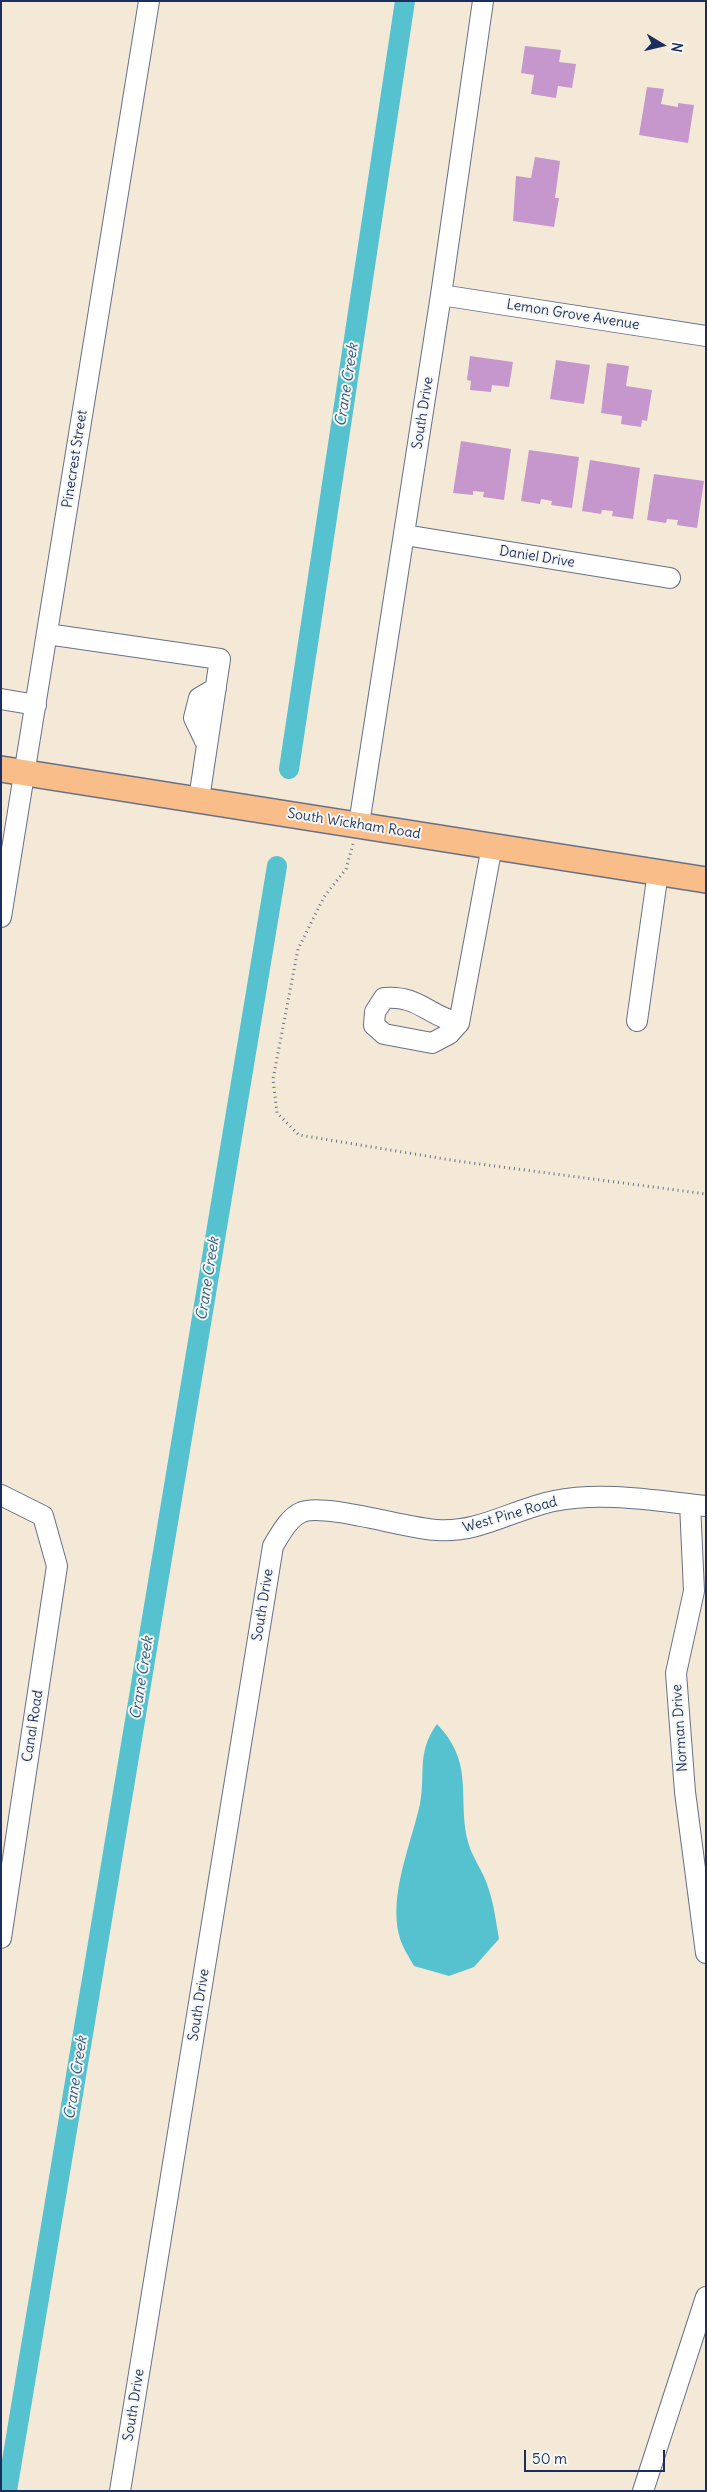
<!DOCTYPE html>
<style>
body{margin:0}
#map{position:relative;width:707px;height:2492px;overflow:hidden;background:#f4e9d6;font-family:Delius,sans-serif}
canvas{display:block}
.frame{position:absolute;inset:0;border:2px solid #1b2f5e;pointer-events:none}
.north{position:absolute;left:637px;top:20px;width:50px;height:50px;-webkit-text-stroke:4px #f6f6f2;paint-order:stroke;rotate:99deg;font-size:14px;font-weight:700;line-height:20px;text-align:center;color:#1b2f5e}
.north::after{content:'';display:block;margin:auto;width:18px;height:22px;background:#1b2f5e;clip-path:polygon(50% 0,100% 100%,50% 72%,0 100%)}
.scale{position:absolute;left:524px;top:2450px;width:141px;height:22px;box-sizing:border-box;border:2px solid #1b2f5e;border-top:0;padding-left:6px;font-size:15px;line-height:18px;white-space:nowrap;color:#1b2f5e;-webkit-text-stroke:4px #f6f6f2;paint-order:stroke}
</style>
<div id="map">
<canvas width="707" height="2492"></canvas>
<div class="frame"></div>
<div class="north">N</div>
<div class="scale">50 m</div>
</div>
<script>
const ctx = document.querySelector('canvas').getContext('2d');
ctx.lineJoin = 'round';
function fillPath(path, color) { ctx.fillStyle = color; ctx.fill(path, 'evenodd'); }
function trace(path, color, width, dash) { ctx.strokeStyle = color; ctx.lineWidth = width; ctx.lineCap = dash ? 'butt' : 'round'; ctx.setLineDash(dash || []); ctx.stroke(path); }
function drawText(font, color, halo, rows, align = 'center') {
  ctx.font = font + ' Delius,sans-serif'; ctx.lineWidth = 4; ctx.setLineDash([]); ctx.textBaseline = 'middle'; ctx.strokeStyle = halo; ctx.fillStyle = color; for (const [text, x, y, turn = 0] of rows) {
    ctx.save(); ctx.translate(x, y); ctx.rotate((+turn || 0) * Math.PI / 180); ctx.textAlign = isNaN(turn) ? turn : align; if (halo) ctx.strokeText(text, 0, 0); ctx.fillText(text, 0, 0); ctx.restore();
  }
}
fillPath(new Path2D(`
 M437 1724C474 1763 458 1793 467 1838 471 1857 483 1870 488 1887 494 1904 496 1922 499 1939L474 1967 449 1976 414 1966C409 1957 401 1945 399 1935 389 1894 411 1844 420 1804 426 1773 416 1753 437 1724Z`), '#56c2d0');
trace(new Path2D(`
 M289 769 405 1
 M7 2491 277 866`), '#56c2d0', 20);
fillPath(new Path2D(`
 M525 46 561 50 559 62 576 64 572 88 558 86 556 98 531 94 534 75 521 73Z
 M647 87 664 89 661 104 678 107V103L694 105 688 143 639 135Z
 M535 157 560 161 555 198H559L554 227 513 221 516 176 531 178Z
 M470 356 513 362 509 387 492 385 491 392 470 390 471 381 467 380Z
 M556 360 590 365 584 404 550 399Z
 M607 363 629 366 626 386 652 390 647 421 642 420 641 427 621 424 622 416 601 413Z
 M461 441 511 449 504 500 483 497 484 492 473 491V495L453 493Z
 M529 450 579 457 572 508 551 505 552 501 541 499 540 504 521 501Z
 M590 460 640 468 633 519 612 516 613 511 602 510 601 514 582 511Z
 M654 474 704 481 697 528 677 525 678 520 667 519 666 523 647 520Z`), '#c597cc');
const minor = new Path2D(`
 M441 295 706 336
 M405 535 670 578
 M47 634 220 659 199 799
 M1 699 36 705
 M207 745 194 718 199 698 216 688
 M359 824 441 295 483 1
 M1 917 149 1
 M637 1021 658 872
 M459 1023C428 1016 419 995 384 998L375 1012 374 1025 384 1034 432 1043 449 1034 459 1023 492 846
 M1 1495 43 1516 57 1566 1 1938
 M690 1504 694 1591 676 1673 685 1792 706 1953
 M120 2491 273 1546C280 1535 288 1518 302 1512 325 1503 408 1529 437 1530 480 1533 514 1509 554 1501 604 1491 656 1501 706 1506
 M643 2491 706 2297`);
const major = new Path2D(`
 M1 769 706 880`);
trace(minor, '#677088', 22);
trace(major, '#677088', 28);
trace(new Path2D(`
 M353 844 346 869 324 897 298 949 273 1079 277 1113 299 1135 457 1161 706 1194`), '#677088', 3, [1, 4]);
trace(minor, '#fff', 20);
trace(major, '#f8bd88', 25);
drawText('14px', '#1b2f5e', '#f6f6f2', [
 ["Lemon Grove Avenue",573,315,9],
 ["South Drive",423,413,-81],
 ["Pinecrest Street",75,459,-81],
 ["Daniel Drive",537,557,9],
 ["South Wickham Road",354,824,9],
 ["West Pine Road",510,1515,-16],
 ["South Drive",263,1605,-81],
 ["Canal Road",33,1726,-81],
 ["Norman Drive",680,1728,-94],
 ["South Drive",199,2005,-81],
 ["South Drive",134,2405,-81]
]);
drawText('italic 15px', '#2d5b80', '#f6f6f2', [
 ["Crane Creek",347,385,-81],
 ["Crane Creek",208,1279,-81],
 ["Crane Creek",142,1678,-81],
 ["Crane Creek",76,2078,-81]
]);
</script>
